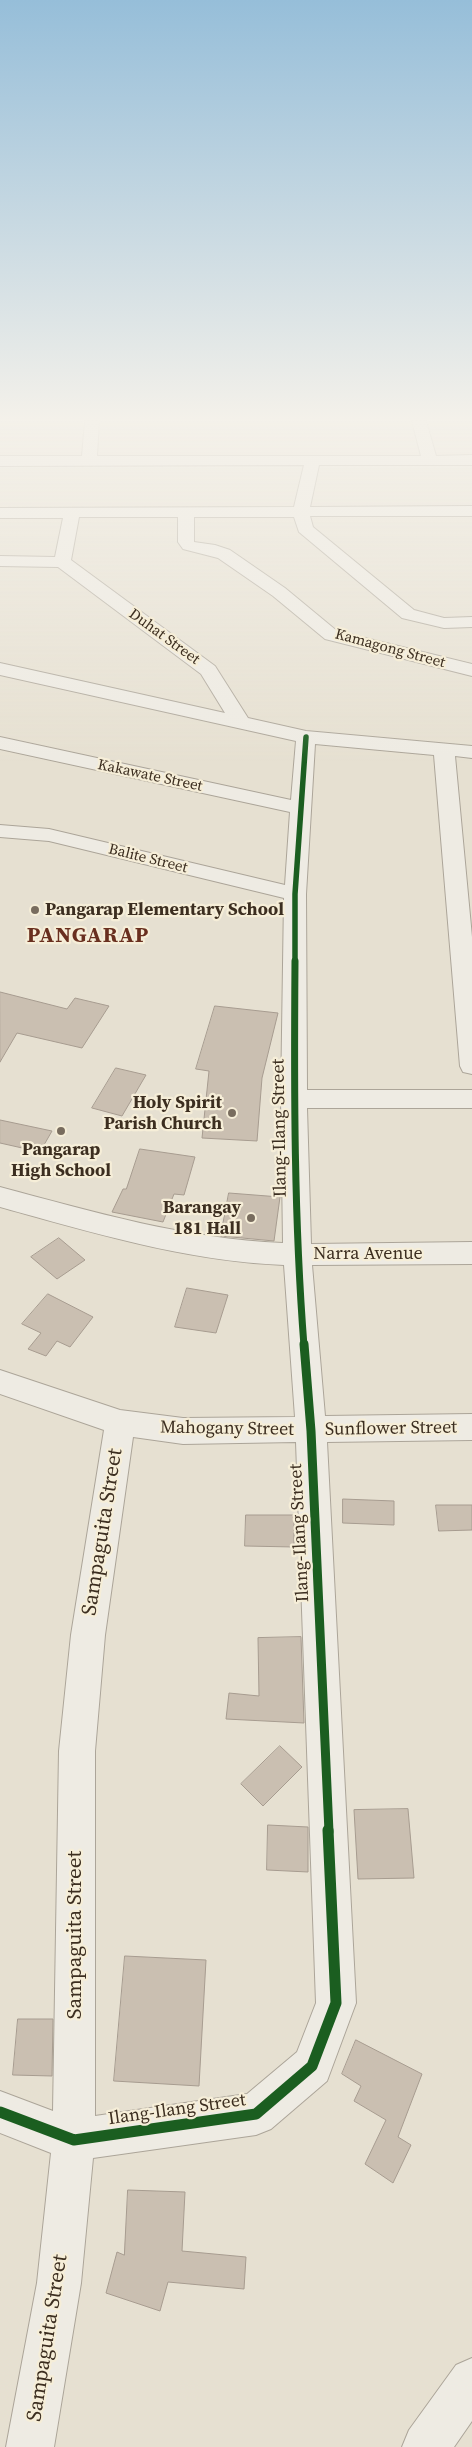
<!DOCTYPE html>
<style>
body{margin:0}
canvas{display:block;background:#e6e0d1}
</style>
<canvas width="472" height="2447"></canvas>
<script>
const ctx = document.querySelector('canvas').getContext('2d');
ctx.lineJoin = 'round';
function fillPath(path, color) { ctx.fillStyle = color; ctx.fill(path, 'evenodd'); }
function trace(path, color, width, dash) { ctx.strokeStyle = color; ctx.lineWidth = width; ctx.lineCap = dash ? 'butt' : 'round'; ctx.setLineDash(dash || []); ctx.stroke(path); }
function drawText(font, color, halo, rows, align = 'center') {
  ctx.font = font + ' "Source Serif 4",serif'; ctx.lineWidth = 4.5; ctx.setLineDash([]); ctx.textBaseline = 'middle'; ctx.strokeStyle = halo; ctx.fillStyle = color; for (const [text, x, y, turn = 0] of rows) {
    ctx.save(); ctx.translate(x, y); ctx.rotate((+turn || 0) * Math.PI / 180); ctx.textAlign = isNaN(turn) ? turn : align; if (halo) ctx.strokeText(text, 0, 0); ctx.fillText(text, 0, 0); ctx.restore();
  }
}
const building = new Path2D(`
 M0 992 67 1009 75 998 109 1006 82 1048 17 1033 0 1062Z
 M215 1006 278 1013 262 1078 257 1141 202 1138 209 1071 196 1069Z
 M116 1068 146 1075 122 1116 92 1108Z
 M0 1120 52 1131 40 1152 0 1143Z
 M140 1149 195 1157 184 1195 174 1194 163 1222 112 1212 123 1189H126Z
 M229 1193 280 1197 274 1241 221 1236Z
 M59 1238 85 1260 57 1279 31 1257Z
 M187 1288 228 1295 216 1333 175 1327Z
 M48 1294 93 1317 70 1347 57 1341 46 1356 28 1349 41 1333 22 1324Z
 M343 1499 394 1501V1525L343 1523Z
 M436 1505H472V1530L439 1531Z
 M246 1515H294V1547L245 1546Z
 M301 1637 304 1723 226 1719 229 1693 259 1696 258 1638Z
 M280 1746 302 1767 263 1806 241 1784Z
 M408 1809 414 1878 358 1879 354 1810Z
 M268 1825 308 1827V1872L267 1870Z
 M125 1956 206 1960 199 2086 114 2081Z
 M18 2019H53L52 2076 13 2075Z
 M356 2040 422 2074 398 2137 411 2145 393 2183 365 2164 386 2120 354 2101 361 2086 342 2074Z
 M128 2190 185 2192 182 2251 246 2257 244 2289 168 2282 160 2311 106 2293 117 2252 124 2255Z`);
fillPath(building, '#cabfb1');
trace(building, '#a79c90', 1);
const minor = new Path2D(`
 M85 421H99L97 456H421L412 421H426L436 456 472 455V465H319L310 507 472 506V516H310L313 527 414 610 444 618 472 617V627L444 628 402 618 299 532 294 517H194V542L215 545 230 550 285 588 337 631 472 664V676L325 639 273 596 218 558 183 549 178 542V517H79L71 560 215 666 248 718 306 731 472 746V758L455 756 472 937V1074L463 1072 460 1066 434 755 315 744 306 894 307 1090H472V1108H307L311 1244 472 1242V1264L312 1265 325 1416 472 1414V1440L327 1442 356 2003 327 2081 271 2129 256 2135 93 2158 81 2283 54 2447H6L37 2283 51 2153 0 2133V2091L53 2111 59 1751 71 1635 104 1430 0 1394V1370L120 1410 183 1418 295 1417 284 1265C186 1261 94 1233 0 1207V1187C94 1212 185 1239 283 1243L281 1099 284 898 49 841 0 837V825L49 829 285 885 290 812 0 749V737L291 800 296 741 0 675V663L225 713 201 674 58 567 0 566V556L55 557 63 518H0V508L294 507 304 465 0 466V456H82ZM133 1437 183 1444 296 1442 316 2003 297 2052 247 2094 95 2116V1751L105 1635Z
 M472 2358V2421L454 2447H402L409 2430 456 2365Z`);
trace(minor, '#aca599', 2);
fillPath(minor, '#eeebe3');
trace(new Path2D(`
 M295 962V894L306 737`), '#1b5e20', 5.5);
trace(new Path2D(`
 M295 961C294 1090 294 1218 304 1346`), '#1b5e20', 7);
trace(new Path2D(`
 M304 1344 311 1431 329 1832`), '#1b5e20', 9);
trace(new Path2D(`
 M0 2112 74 2140 256 2114 312 2066 336 2003 328 1830`), '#1b5e20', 11);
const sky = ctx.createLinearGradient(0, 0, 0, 763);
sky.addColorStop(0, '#96bed9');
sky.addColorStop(0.55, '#f4f1ea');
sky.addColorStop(1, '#f4f1ea00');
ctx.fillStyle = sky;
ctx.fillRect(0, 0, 472, 763);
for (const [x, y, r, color] of [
 [35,910,5,"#786c5e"],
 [232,1113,5,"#786c5e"],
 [61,1131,5,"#786c5e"],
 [251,1218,5,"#786c5e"]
]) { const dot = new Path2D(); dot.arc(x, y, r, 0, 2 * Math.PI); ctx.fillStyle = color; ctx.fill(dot); trace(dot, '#f6eed8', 2); }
drawText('15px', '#3c2e20', '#f6eed8', [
 ["Duhat Street",164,637,36],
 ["Kamagong Street",390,649,15],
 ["Kakawate Street",150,776,12],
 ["Balite Street",148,859,14]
]);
drawText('bold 18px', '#3c2e20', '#f6eed8', [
 ["Pangarap Elementary School",45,910,"left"],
 ["Holy Spirit",222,1103],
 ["Parish Church",222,1124],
 ["Pangarap",61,1150,"center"],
 ["High School",61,1171,"center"],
 ["Barangay",241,1208],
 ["181 Hall",241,1229]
], 'right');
drawText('18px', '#3c2e20', '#f6eed8', [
 ["Ilang-Ilang Street",280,1128,-91],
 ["Narra Avenue",368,1254],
 ["Mahogany Street",227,1429,1],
 ["Sunflower Street",391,1429,-1],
 ["Ilang-Ilang Street",300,1533,-93],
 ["Ilang-Ilang Street",177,2110,-8]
]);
drawText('21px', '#3c2e20', '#f6eed8', [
 ["Sampaguita Street",103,1532,-81],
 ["Sampaguita Street",76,1935,-90],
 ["Sampaguita Street",48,2338,-81]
]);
ctx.letterSpacing = '1px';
drawText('bold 22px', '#692f1f', '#f6eed8', [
 ["PANGARAP",88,936]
]);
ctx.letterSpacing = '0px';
</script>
